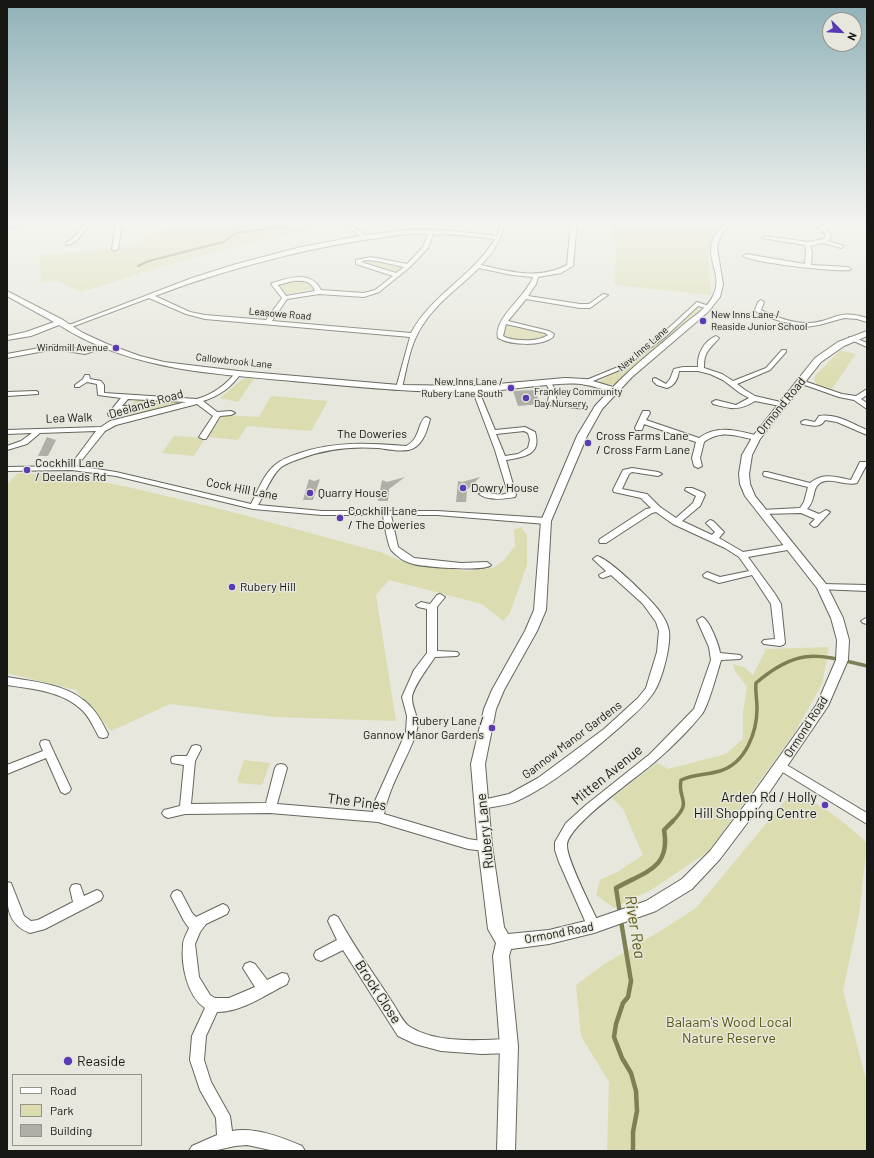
<!DOCTYPE html>
<style>
body{margin:0}
#map{position:relative;width:874px;height:1158px;overflow:hidden;background:#e7e7de;font-family:Barlow,sans-serif}
canvas{display:block}
.frame{position:absolute;inset:0;border:8px solid #171714;pointer-events:none}
.legend{position:absolute;left:12px;top:1074px;width:130px;height:72px;box-sizing:border-box;background:#e7e7de;border:1px solid #94948d;margin:0;padding:5px 7px;list-style:none;font-size:12px;color:#171714}
.legend li{display:flex;align-items:center;gap:8px;height:20px}
.legend b{width:20px;border:1px solid #94948d}
.north{position:absolute;left:822px;top:12px;width:40px;height:40px;box-sizing:border-box;background:#e7e7de;border:1px solid #94948d;border-radius:50%;rotate:114deg;font-size:11px;font-weight:700;line-height:16px;text-align:center;color:#171714}
.north::after{content:'';display:block;margin:auto;width:14px;height:18px;background:#5a3bb3;clip-path:polygon(50% 0,100% 100%,50% 72%,0 100%)}
</style>
<div id="map">
<canvas width="874" height="1158"></canvas>
<div class="frame"></div>
<ul class="legend">
<li><b style="height:5px;background:#fff"></b>Road</li>
<li><b style="height:11px;background:#dbdcaf"></b>Park</li>
<li><b style="height:11px;background:#afafa7"></b>Building</li>
</ul>
<div class="north">N</div>
</div>
<script>
const ctx = document.querySelector('canvas').getContext('2d');
ctx.lineJoin = 'round';
function fillPath(path, color) { ctx.fillStyle = color; ctx.fill(path, 'evenodd'); }
function trace(path, color, width, dash) { ctx.strokeStyle = color; ctx.lineWidth = width; ctx.lineCap = dash ? 'butt' : 'round'; ctx.setLineDash(dash || []); ctx.stroke(path); }
function drawText(font, color, halo, rows, align = 'center') {
  ctx.font = font + ' Barlow,sans-serif'; ctx.lineWidth = 3; ctx.setLineDash([]); ctx.textBaseline = 'middle'; ctx.strokeStyle = halo; ctx.fillStyle = color; for (const [text, x, y, turn = 0] of rows) {
    ctx.save(); ctx.translate(x, y); ctx.rotate((+turn || 0) * Math.PI / 180); ctx.textAlign = isNaN(turn) ? turn : align; if (halo) ctx.strokeText(text, 0, 0); ctx.fillText(text, 0, 0); ctx.restore();
  }
}
fillPath(new Path2D(`
 M220 222H305L317 229C237 245 159 266 82 292L57 281 41 282 39 255 115 249V247L142 245V234Z
 M610 222H721L718 224 708 251 711 295 614 285 616 249Z
 M368 259 404 267 396 272 360 263V261Z
 M304 279 315 289 287 294 280 289 277 285Z
 M696 307 702 309 615 384 606 385 596 383 631 364 678 326Z
 M506 325 549 334C541 342 515 341 504 338 502 333 503 329 506 325Z
 M840 350 856 354 832 389 818 385 814 381 815 376Z
 M248 377H255L238 402 220 398C230 391 237 381 248 377Z
 M271 396 328 401 311 431 247 426 238 440 208 437 223 415 259 417Z
 M137 398 182 401 183 403 133 415 127 411Z
 M174 436 205 438 194 456 162 453Z
 M18 473 78 477 137 489 236 513 380 552 399 560 466 571 493 568 504 560 515 546 514 530 521 527 527 535V565L510 613 503 621 482 604 389 580 376 595 396 721 274 717 170 704 111 731 76 690 7 673V484Z
 M829 647 822 684 795 732 709 851 651 890 614 908 596 895 600 880 619 871 643 855 623 809 612 798 657 763 668 769 726 754 743 739V712L747 687 735 671 733 664 744 667 753 675 766 649Z
 M244 760 270 763 263 783 261 785 239 783 237 781Z
 M795 794C821 803 847 824 867 843L859 915 843 990 867 1084V1151H607L609 1082 581 1036 576 985 603 965 665 928 696 908 789 796Z`), '#dbdcaf');
trace(new Path2D(`
 M279 227 287 228
 M138 266 149 261 223 242 236 233 279 227 283 222`), '#7f7f54', 2);
trace(new Path2D(`
 M672 822C694 800 677 801 681 780 694 774 707 775 720 771 746 763 757 732 757 708 757 699 755 691 756 683 798 647 817 654 867 666`), '#7f7f54', 3.5);
trace(new Path2D(`
 M620 914 616 888C644 872 671 869 664 830L673 821
 M621 921 631 981 628 997 623 1003 616 1024 614 1037 622 1058 631 1073 636 1091 637 1111 633 1132V1151`), '#7f7f54', 4.5);
fillPath(new Path2D(`
 M534 390 541 404 518 406 513 391Z
 M47 437 56 440 48 456H38Z
 M405 477 389 489 388 501H378L382 480 387 482Z
 M480 477 467 490 466 502H456L458 481 462 482Z
 M309 479 314 481 320 479 313 500H303Z`), '#afafa7');
const minor = new Path2D(`
 M30 222H53L7 228V224Z
 M85 222H90C85 230 77 245 66 245V243L74 237Z
 M116 222H122L118 249 115 251 112 249Z
 M342 222H348L365 235C379 234 394 231 408 230 438 229 467 232 497 236L501 222H506C501 239 494 252 481 265 511 272 539 280 567 265L571 222H577L573 266 561 273 538 277 536 284 528 296 580 304H589L603 294 608 295 590 308H580L526 299 508 321 549 331 554 334 553 337C541 347 511 345 498 338 493 318 526 297 533 277L512 275 479 268C460 287 436 303 422 326 410 344 407 367 402 388L399 390 396 388 410 337 205 319 186 314 149 298 69 328 64 327 192 278 233 265 301 247 360 236ZM408 234H428L423 247 407 264 371 257 356 260V264L393 276 375 290 364 293 321 290C311 270 289 278 272 283L271 284 282 298 266 320 205 315 190 312 155 296C237 265 321 244 408 234ZM433 234 461 235 495 239C473 276 431 295 411 333L272 321 287 299 319 294 364 297 379 292 410 267 428 248ZM365 260 377 261 404 267 396 273 361 262ZM293 281C304 280 311 281 315 291L286 296 278 285ZM506 324 545 333 548 335C538 342 519 341 507 338L503 336Z
 M809 222C818 222 828 227 831 237L828 241 844 246 841 248 823 243 810 246 812 251 811 265 848 267 851 269 850 270C835 272 754 263 743 256L746 254 805 264 806 251 805 245 762 238 765 236 808 242 824 239 825 237V234L820 229Z
 M761 300 764 302 761 310 763 311C776 317 794 324 809 323 834 322 837 308 867 318V322L857 319 844 318 819 325 806 327 780 321 759 314 755 310 758 302Z
 M697 302 712 307 709 309 698 306 665 337 622 369 588 383H584V381L618 367 661 335Z
 M716 336 719 338C709 350 704 351 704 368L722 374 733 381 766 368 782 350H786V352L770 370 737 384 745 390 755 396 785 403V407L755 401C739 411 731 409 713 404L712 402 716 400 736 405 749 398 740 393 723 380 710 374 698 371H679C678 379 674 386 667 388L657 385 653 381V379L655 378 666 384 670 379 674 369 683 367H698C697 354 704 341 716 336Z
 M849 337H853L867 343V347L849 339Z
 M104 344 106 345V347L85 354 55 349 7 358V354L55 345 85 350Z
 M238 371 241 373C232 387 219 396 203 401L217 412 231 411 235 413 231 415 220 416 206 439H203L199 437 213 416 197 404 116 425 105 431 77 466 116 472 251 504C258 491 263 475 275 465 282 459 291 456 300 453 335 441 369 443 406 446 421 439 418 420 426 417L430 419C427 430 424 442 414 448 404 453 388 449 378 448 350 446 325 449 299 459 293 461 285 464 280 468 270 478 265 493 258 505L322 511H437L546 518 550 521 546 524 437 515H391L398 547 414 558 461 563 487 562 491 565C485 572 420 567 410 563 403 561 397 556 392 551 388 547 384 523 383 515H322L253 509 116 476 72 470 7 471V467L70 466 96 431 40 433 27 444 7 450V446L21 441 32 433 7 434V430L101 427 110 421 186 402 128 399 122 406H131V410H119L115 416H109L108 414 121 398 98 395 97 384 87 382 79 387H75V385L83 379 85 375H89L90 379 101 381 104 385V393L197 399C213 394 226 385 236 372Z
 M548 380 550 381 556 391V401L583 405 587 407 586 409 550 405 548 401 550 391 545 382Z
 M801 380 842 394 856 396 867 389V395L861 399 867 403V409L854 400 839 397 799 383V381Z
 M475 387 478 389 495 430 525 427 535 432C542 455 524 457 506 460L516 495 515 497C504 499 488 501 479 494L483 492 501 495 508 493 495 450 472 389ZM524 431 528 433 530 440 528 448 518 454 505 456 496 434Z
 M36 391 38 392V394L7 396V392Z
 M643 411H649L650 413 646 420 699 438C718 424 738 431 759 436L760 438 756 440C736 436 721 429 704 442L700 458 702 466 698 468 694 466 692 458 696 442 644 424 642 430H636L635 428Z
 M819 416C837 413 852 424 867 430V435L837 422 825 420C820 429 811 425 802 424L801 422 805 420 815 422Z
 M860 462H866L867 464 857 483C844 487 827 474 817 486 814 490 814 496 812 501 811 504 809 507 807 509L819 514 826 510 830 512 817 526 814 527 810 524 815 519 801 513 762 514 758 512 762 510 800 508 804 502 808 487 764 476 763 474 764 472H767L810 483C824 472 835 477 851 480Z
 M632 468 658 472 662 474 658 476 632 472 629 474 622 489 647 494 660 507 676 518 693 503 696 496 685 490 686 488H692L704 493 705 495 700 506 682 521 712 535 715 532 706 523 710 520 713 521 724 532 719 538 743 552 790 544 793 545 794 547 793 549 748 557 775 594 781 604 785 643 783 645 780 646 764 644 762 642 764 640 775 639 771 604 752 575 719 583 704 577 703 575 707 572 720 577 749 571 739 557 725 548 673 524 656 512 652 513 606 543H600L599 541 600 539 646 509 651 508 641 498 614 492 613 490 623 470Z
 M597 556C608 559 635 585 644 594 654 604 666 616 669 631 671 646 662 680 654 692 645 706 632 716 620 727 591 752 553 785 517 801 506 806 494 806 482 809L478 807 476 804 478 801 509 794 538 778 604 729 638 698 646 688 657 652 659 631 656 622 643 604 611 575 603 578 600 577 599 575 606 571 593 559Z
 M822 584 867 585V591L819 589 817 587 819 585Z
 M440 594 445 597 437 607V651L457 652 459 654 457 656 435 657C429 666 412 688 412 698 412 710 421 718 416 734 406 761 389 786 384 814L468 839 489 842 491 846 489 850 485 851 468 849 378 822 270 813 185 814 168 818 164 816 162 813 164 810 180 806 184 765 172 763 171 760 172 757 176 756H187L192 746 196 745 200 746 201 749 195 761 191 804 266 803 275 768 277 765 281 764 285 765 287 768 277 804 373 812 375 801 406 732 407 716 402 697 414 670 427 653V609L418 607 416 605 421 602 430 604 437 595Z
 M702 617C709 619 719 645 720 653L740 655 742 657 740 659 721 660C718 670 708 707 702 714 691 728 671 748 657 760 640 776 568 824 567 845 566 859 593 910 600 926L599 930 594 932 589 930 559 862 555 850V842L566 823 586 805 650 754 694 709 711 660 709 647 697 620Z
 M866 618H867V624L863 623 861 621Z
 M7 677C35 682 70 684 90 706 98 714 103 724 108 734L107 737 103 738 99 737C94 728 90 718 83 711 63 691 33 689 7 685Z
 M45 740 49 741 50 744 71 789 69 792 65 794 61 792 46 758 7 774V765L43 751 40 744 41 741Z
 M780 761 867 813V824L776 768 774 765 776 762Z
 M7 882 11 883 24 916 31 921 38 920 73 902 70 889 72 885 76 884 80 885 84 896 97 890 101 892 103 896 101 900 45 929 30 933C6 924 7 904 7 882Z
 M177 890 181 892 192 913 196 917 223 904 227 906 229 910 227 914 206 924 200 932 195 944 199 977 210 995 215 998H229L255 987 243 968 245 964 250 962 255 964 267 980 282 973 287 974 289 979 287 984C265 995 242 1012 217 1012L206 1036 204 1060 211 1082 230 1116 232 1131C255 1127 281 1137 302 1146L305 1151H275L247 1145 235 1146 213 1151H189L192 1146 217 1135 216 1118 200 1090 190 1060 192 1036 205 1008C187 996 181 965 183 945 183 939 187 933 189 928L184 921 171 896 173 892Z
 M334 915 338 917C354 947 374 974 392 1002 397 1009 403 1023 410 1027 438 1044 478 1040 509 1039L514 1041 516 1046 514 1051 509 1053 482 1054 441 1051 415 1044 398 1036 343 950 321 961 316 959 314 955 316 951 337 940 328 921 330 917Z`);
const tertiary = new Path2D(`
 M726 222H733L723 232 719 240 717 248 723 284 720 297 708 312 632 377 602 409 587 436 551 521 546 610 537 631 504 690 496 709 485 764 492 846 504 927 508 934 549 930 594 919 646 901 682 879 710 851 750 798 817 704 836 660 837 640 831 618 817 588 745 496 740 484 739 474 742 455 753 436 815 358 838 342 867 331V336L844 346 821 362 760 439 752 455 749 474 750 484 755 496 826 584 843 618 849 640 848 660 828 706 760 806 720 859 692 889 656 911 594 933 549 944 511 949 509 956 518 1046 515 1151H497L500 1046 493 956 496 943 488 929 478 846 471 764 484 709 492 690 525 631 534 610 541 521 577 436 595 406 609 391C601 389 594 386 586 385 573 382 559 384 547 385 523 387 499 391 475 392 417 393 360 387 303 382 220 374 132 372 59 325L31 336 7 340V336L26 332 54 322 7 296V291L63 320 83 333 107 344 140 356 164 362 238 371 399 385 475 386 565 378 586 379 613 387C634 365 659 346 682 326 692 317 707 309 713 296 727 269 693 253 726 222Z`);
trace(minor, '#66665e', 2);
trace(tertiary, '#66665e', 2);
fillPath(minor, '#fff');
fillPath(tertiary, '#fff');
const sky = ctx.createLinearGradient(0, 0, 0, 384);
sky.addColorStop(0, '#8fb1b8');
sky.addColorStop(0.58, '#f4f4f0');
sky.addColorStop(1, '#f4f4f000');
ctx.fillStyle = sky;
ctx.fillRect(0, 0, 874, 384);
for (const [x, y, r, color] of [
 [703,321,4,"#5a3bb3"],
 [116,348,4,"#5a3bb3"],
 [511,388,4,"#5a3bb3"],
 [526,398,4,"#5a3bb3"],
 [588,443,4,"#5a3bb3"],
 [27,470,4,"#5a3bb3"],
 [463,488,4,"#5a3bb3"],
 [310,493,4,"#5a3bb3"],
 [340,518,4,"#5a3bb3"],
 [232,587,4,"#5a3bb3"],
 [492,728,4,"#5a3bb3"],
 [825,805,4,"#5a3bb3"],
 [68,1061,5,"#5a3bb3"]
]) { const dot = new Path2D(); dot.arc(x, y, r, 0, 2 * Math.PI); ctx.fillStyle = color; ctx.fill(dot); trace(dot, '#e7e7de', 1.5); }
drawText('10px', '#171714', '#e7e7de', [
 ["Leasowe Road",280,314,5],
 ["New Inns Lane",643,349,-41],
 ["Callowbrook Lane",234,361,6]
]);
drawText('10px', '#171714', '#e7e7de', [
 ["New Inns Lane /",711,315],
 ["Reaside Junior School",711,327],
 ["Windmill Avenue",108,348,"right"],
 ["New Inns Lane /",503,382,"right"],
 ["Rubery Lane South",503,394,"right"],
 ["Frankley Community",534,392],
 ["Day Nursery",534,404]
], 'left');
drawText('12px', '#171714', '#e7e7de', [
 ["Deelands Road",146,404,-16],
 ["Ormond Road",781,406,-51],
 ["Lea Walk",69,418,-2],
 ["The Doweries",372,434],
 ["Cock Hill Lane",242,489,11],
 ["Ormond Road",806,727,-57],
 ["Gannow Manor Gardens",572,740,-37],
 ["Ormond Road",559,933,-11]
]);
drawText('12px', '#171714', '#e7e7de', [
 ["Cross Farms Lane",596,436],
 ["/ Cross Farm Lane",596,450],
 ["Cockhill Lane",35,463],
 ["/ Deelands Rd",35,477],
 ["Dowry House",471,488],
 ["Quarry House",318,493],
 ["Cockhill Lane",348,511],
 ["/ The Doweries",348,525],
 ["Rubery Hill",240,587],
 ["Rubery Lane /",484,721,"right"],
 ["Gannow Manor Gardens",484,735,"right"]
], 'left');
drawText('14px', '#171714', '#e7e7de', [
 ["Mitten Avenue",607,775,-39],
 ["The Pines",357,802,7],
 ["Rubery Lane",485,831,-96],
 ["Brock Close",378,992,57]
]);
drawText('14px', '#171714', '#e7e7de', [
 ["Arden Rd / Holly",817,797],
 ["Hill Shopping Centre",817,813],
 ["Reaside",77,1061,"left"]
], 'right');
drawText('14px', '#58570e', '#e7e7de', [
 ["Balaam's Wood Local",729,1022],
 ["Nature Reserve",729,1038]
]);
drawText('italic 16px', '#5b5b13', '#e7e7de', [
 ["River Rea",635,927,81]
]);
</script>
